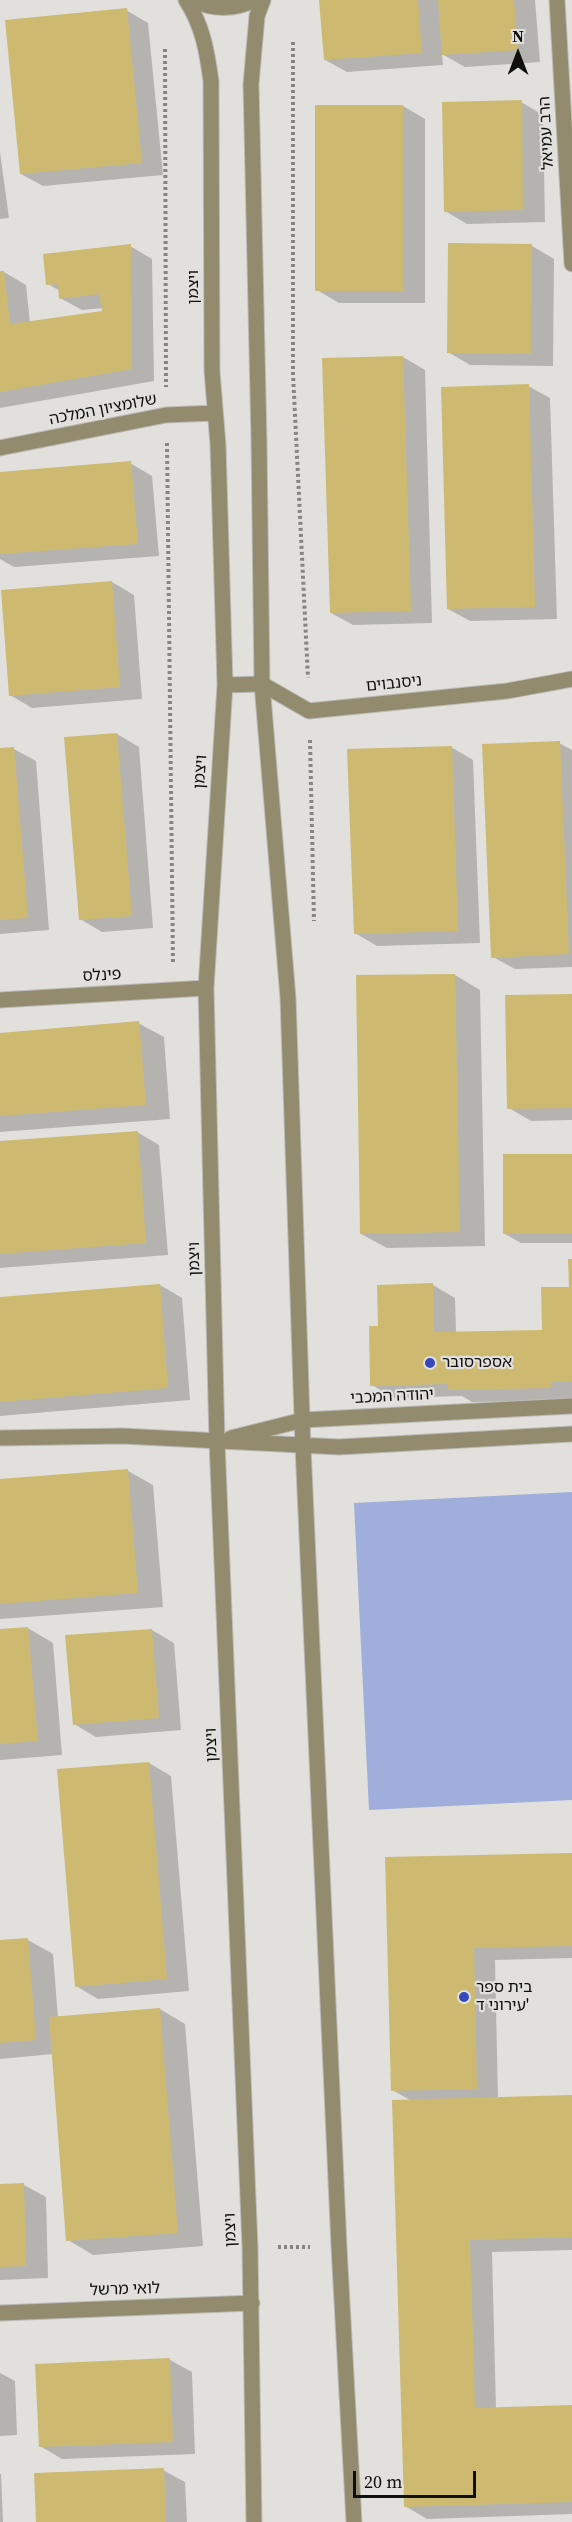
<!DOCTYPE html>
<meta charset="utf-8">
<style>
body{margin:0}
#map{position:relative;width:572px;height:2522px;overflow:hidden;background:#e1e0dd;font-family:"Source Serif 4",serif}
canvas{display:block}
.north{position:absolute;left:488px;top:24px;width:60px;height:60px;-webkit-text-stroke:4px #e1e0dd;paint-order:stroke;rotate:0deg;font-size:16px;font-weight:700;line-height:24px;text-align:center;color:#0f0f0e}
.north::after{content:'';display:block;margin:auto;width:21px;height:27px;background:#0f0f0e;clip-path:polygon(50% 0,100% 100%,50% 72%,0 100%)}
.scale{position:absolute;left:353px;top:2471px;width:123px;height:27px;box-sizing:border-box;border:3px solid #0f0f0e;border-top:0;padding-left:8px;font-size:18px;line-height:21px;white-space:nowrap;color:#0f0f0e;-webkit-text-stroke:4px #e1e0dd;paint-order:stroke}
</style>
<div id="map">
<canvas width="572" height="2522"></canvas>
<div class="north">N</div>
<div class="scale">20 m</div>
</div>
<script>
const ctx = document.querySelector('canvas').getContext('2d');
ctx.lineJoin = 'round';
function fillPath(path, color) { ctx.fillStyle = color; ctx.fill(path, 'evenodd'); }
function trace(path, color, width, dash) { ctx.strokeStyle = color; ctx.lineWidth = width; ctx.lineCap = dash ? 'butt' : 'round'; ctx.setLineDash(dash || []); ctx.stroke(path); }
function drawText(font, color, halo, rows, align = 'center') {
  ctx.font = font + ' "Source Serif 4","Noto Sans Hebrew",serif'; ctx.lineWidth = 4.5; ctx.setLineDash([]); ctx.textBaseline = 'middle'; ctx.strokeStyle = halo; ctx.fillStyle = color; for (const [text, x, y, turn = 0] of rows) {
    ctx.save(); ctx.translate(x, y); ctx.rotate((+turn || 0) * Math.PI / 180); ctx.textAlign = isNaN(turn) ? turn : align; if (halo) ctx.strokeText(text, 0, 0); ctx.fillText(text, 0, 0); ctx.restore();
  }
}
fillPath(new Path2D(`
 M572 1492V1800L369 1810 354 1503Z`), '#9faeda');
fillPath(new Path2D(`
 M321 0H535L540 62 465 67 442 54 443 65 347 72 325 60Z
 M126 10 148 23 163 175 43 186 21 174Z
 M521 102 543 115 545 222 467 224 445 211Z
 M403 106 425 119V303H339L317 290Z
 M0 152 9 218 0 219Z
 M130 246 152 259 154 381 0 408V273L4 272 26 285 30 323 103 312V308L82 310 60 298V291L48 284Z
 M532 246 554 259 553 366 470 365 448 352Z
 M403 357 425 370 432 623 353 625 331 613Z
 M528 386 550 398 557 619 470 621 448 609Z
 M130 463 152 476 159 556 14 567 0 559V473Z
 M112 582 134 595 142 699 32 708 10 695Z
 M117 734 139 747 153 928 102 932 80 919Z
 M559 743 572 750V967L515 969 493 957Z
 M451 747 473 760 480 943 377 946 355 933Z
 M14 749 36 761 49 930 0 934V750Z
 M455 975 480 990 485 1246 387 1248 361 1234Z
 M572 995V1120L531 1121 509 1108Z
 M138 1023 164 1037 170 1119 0 1132V1034Z
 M137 1132 159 1145 168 1255 0 1268V1143Z
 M572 1155V1243H521L505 1234Z
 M572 1261V1400L472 1402 462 1396 394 1398 372 1385 379 1327 433 1285 455 1298 456 1333 543 1332 571 1288Z
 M160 1285 182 1298 190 1400 0 1416V1298Z
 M128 1471 153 1485 163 1607 0 1619V1481Z
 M28 1628 53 1643 62 1755 0 1760V1630Z
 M152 1630 174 1643 181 1730 96 1737 74 1724Z
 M149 1763 171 1776 189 1991 98 1999 76 1986Z
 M572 1854V1958L495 1960 498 2099 572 2097V2250L492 2252 496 2409 572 2406V2514L427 2519 405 2506 412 2101 392 2090 387 1858Z
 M28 1940 53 1954 58 2018 160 2009 185 2024 203 2246 93 2255 68 2240 53 2054 0 2059V1942Z
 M0 2185H24L46 2197 48 2278 0 2280Z
 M170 2360 192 2372 195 2454 62 2459 40 2446Z
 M0 2373 15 2381 17 2435 0 2436Z
 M163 2470 185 2482 187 2522H37Z
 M0 2474H1L3 2522H0Z`), '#0003');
fillPath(new Path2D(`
 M319 0H418L422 53 324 60Z
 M438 0H514L518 50 442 55Z
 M127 8 142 163 20 174 5 20Z
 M522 100 523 210 444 212 442 102Z
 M315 105H403V291H315Z
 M448 243 532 244 531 354 447 353Z
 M131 244 132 369 0 392V271H4L10 324 102 311 99 294 59 299 58 284 46 285 43 254Z
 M403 356 411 611 330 613 322 358Z
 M529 384 535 607 447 609 441 387Z
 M131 461 138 544 0 554V472Z
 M112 581 120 687 9 696 1 590Z
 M117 733 132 916 79 920 64 737Z
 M560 741 569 954 491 958 482 744Z
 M452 746 458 931 354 934 347 749Z
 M14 747 28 918 0 920V748Z
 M455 974 460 1232 360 1234 356 975Z
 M572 994V1108L507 1109 505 995Z
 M139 1021 146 1105 0 1116V1033Z
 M138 1131 146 1243 0 1254V1141Z
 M503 1154H572V1234H503Z
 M568 1259H572V1381L551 1382V1388L448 1390V1384L370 1386 369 1326H378L377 1285 433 1283 434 1332 542 1330 541 1287H569Z
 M160 1284 168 1388 0 1402V1297Z
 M128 1469 138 1593 0 1604V1479Z
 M28 1627 38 1741 0 1744V1629Z
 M152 1629 159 1718 73 1725 65 1635Z
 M149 1762 167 1979 75 1987 57 1769Z
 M572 1853V1946L474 1948 477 2089 391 2091 385 1857Z
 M28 1938 36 2040 0 2043V1940Z
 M160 2008 178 2233 66 2241 49 2017Z
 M572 2095V2237L470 2240 475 2408 572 2405V2502L404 2507 392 2100Z
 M24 2183 26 2266 0 2267V2184Z
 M170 2358 173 2442 39 2447 35 2364Z
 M164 2468 166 2522H36L34 2473Z`), '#cdba70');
const minor = new Path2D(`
 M186 0C203 26 207 52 211 81L212 371 218 445 225 685 206 988 217 1442 250 2247 254 2522
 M194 0C213 11 236 9 255 0
 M263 0 257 16 251 84 259 441 262 684 288 998 303 1447 339 2247 354 2522
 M557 0 572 264
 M0 448 166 415 214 413
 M225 685 262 684 309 711 507 691 572 679
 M0 1000 206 988
 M0 1438 122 1436 339 1447 572 1434
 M231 1438 303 1420 572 1406
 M0 2313 252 2303`);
trace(minor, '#bbbab8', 17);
trace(new Path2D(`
 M293 42V374L308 678
 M165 49 166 387
 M167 443 173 963
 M310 740 314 921
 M278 2247H310`), '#868583', 4, [3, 3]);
trace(minor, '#938b6d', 15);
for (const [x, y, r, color] of [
 [430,1363,6,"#364abc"],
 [464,1997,6,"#364abc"]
]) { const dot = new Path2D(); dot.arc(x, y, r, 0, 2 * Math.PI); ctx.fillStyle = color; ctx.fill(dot); trace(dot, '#e1e0dd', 2); }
drawText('16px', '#0f0f0e', '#e1e0dd', [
 ["הרב עמיאל",547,133,-93],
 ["ויצמן",194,287,-90],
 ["שלומציון המלכה",103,410,-11],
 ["ניסנבוים",394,684,-6],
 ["ויצמן",201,772,-86],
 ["פינלס",102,976,-3],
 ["ויצמן",195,1259,-91],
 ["יהודה המכבי",392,1397,-3],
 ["ויצמן",212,1745,-92],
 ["ויצמן",231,2230,-92],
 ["לואי מרשל",125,2290,-2]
]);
drawText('16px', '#0f0f0e', '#e1e0dd', [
 ["אספרסובר",442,1363],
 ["בית ספר",476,1988],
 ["עירוני ד'",476,2006]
], 'left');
</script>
